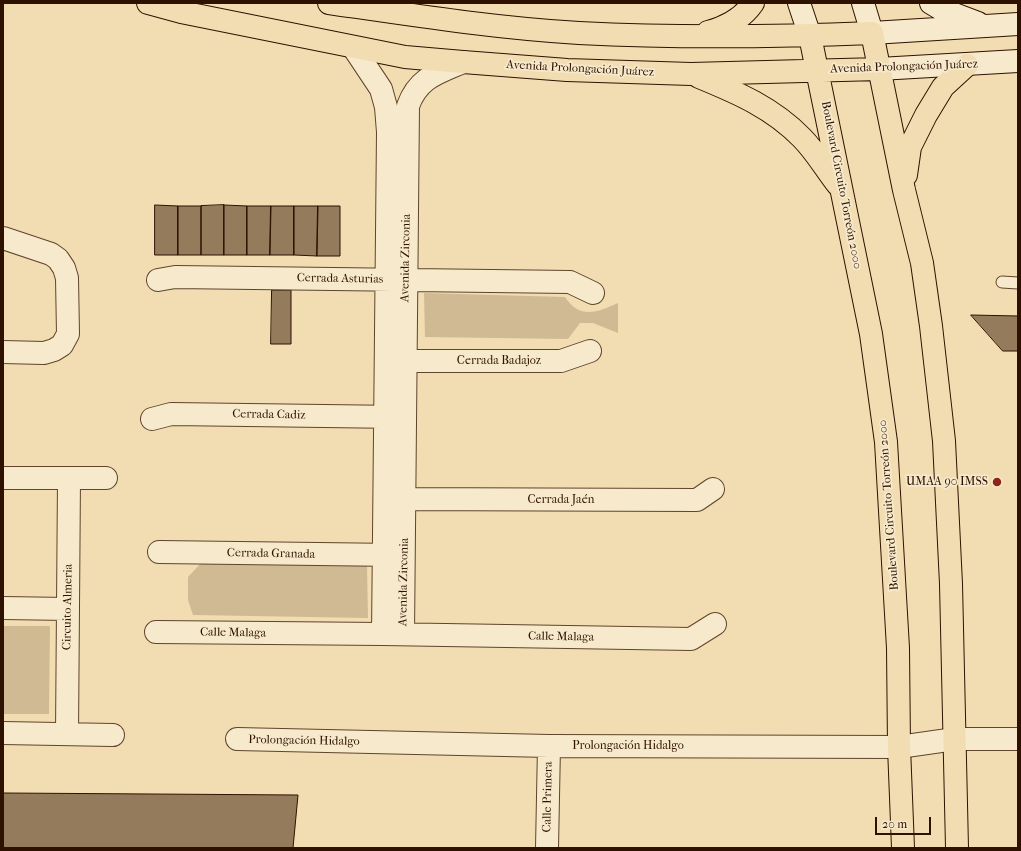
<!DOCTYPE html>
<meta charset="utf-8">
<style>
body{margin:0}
#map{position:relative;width:1021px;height:851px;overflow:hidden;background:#f1ddb1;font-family:"IM FELL French Canon",serif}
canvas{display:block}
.frame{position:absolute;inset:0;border:4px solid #2f1100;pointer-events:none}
.scale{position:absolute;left:875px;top:817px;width:56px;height:18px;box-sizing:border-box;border:2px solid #2f1100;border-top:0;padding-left:5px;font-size:12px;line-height:14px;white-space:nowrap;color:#2f1100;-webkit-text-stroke:3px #f6e9cc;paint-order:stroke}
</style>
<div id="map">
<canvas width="1021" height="851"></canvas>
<div class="frame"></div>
<div class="scale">20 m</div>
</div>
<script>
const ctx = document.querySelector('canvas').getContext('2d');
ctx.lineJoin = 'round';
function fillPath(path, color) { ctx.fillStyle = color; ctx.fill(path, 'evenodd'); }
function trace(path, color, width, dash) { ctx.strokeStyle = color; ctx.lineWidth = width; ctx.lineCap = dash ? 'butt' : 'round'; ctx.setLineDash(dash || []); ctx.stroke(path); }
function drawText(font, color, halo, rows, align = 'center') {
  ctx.font = font + ' "IM FELL French Canon",serif'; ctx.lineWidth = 3.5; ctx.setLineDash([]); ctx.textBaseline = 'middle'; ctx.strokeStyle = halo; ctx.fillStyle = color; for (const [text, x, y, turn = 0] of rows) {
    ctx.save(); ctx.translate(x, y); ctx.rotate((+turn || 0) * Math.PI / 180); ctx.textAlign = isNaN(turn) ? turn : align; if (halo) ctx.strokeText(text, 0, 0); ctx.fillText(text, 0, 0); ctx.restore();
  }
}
fillPath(new Path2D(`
 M424 293 565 297C580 320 598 312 618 303V333L593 323H580L568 339 425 337Z
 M201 563 367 565 368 618 193 615 188 600V577Z
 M3 626H50L49 714H3Z`), '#d0ba93');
const building = new Path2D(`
 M155 205 178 206V255H155Z
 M224 205 247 206V255H224Z
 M224 205V255H201V206Z
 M178 206H201V255H178Z
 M247 206H271L270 255H247Z
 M271 206H294V255H270Z
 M294 206H318L317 256 294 255Z
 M318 206H340V256H317Z
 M272 290H291V344H271Z
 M971 315 1018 316V351H1003Z
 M3 793 298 795 293 848H3Z`);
fillPath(building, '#947b5c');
trace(building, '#2f1100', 1);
const lane = new Path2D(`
 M1002 282 1018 283`);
const street = new Path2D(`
 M353 47 381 89 386 107 388 132 383 634 691 639 715 624
 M3 238 51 254 58 259 64 268 67 278 68 334 62 345 54 350 44 353 3 352
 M158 280 175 277 570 282 593 293
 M391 361H561L590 351
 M152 419 171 414 400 417
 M3 478H106
 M390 499 697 500 713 489
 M159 552 397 555
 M3 608 68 609
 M156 632 383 634
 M403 634 408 106C418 78 437 73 463 62
 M3 733 113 735
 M67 734 69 479
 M237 739 549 746 899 747 955 739H1018
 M547 848 549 746`);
const secondary = new Path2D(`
 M799 3 810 36
 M863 3 872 33 1018 24
 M931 3 941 9 978 23
 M879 69 1018 61`);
const primary = new Path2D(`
 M148 3 181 12 405 57 463 62 567 70 691 74 879 69
 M329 3C412 15 495 28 579 33 676 38 774 37 872 33L904 190 922 263 931 326 944 441 951 584 957 848
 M708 32C727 27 742 19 753 3
 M810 36 871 334 886 442 898 648 899 747 903 848
 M699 77C738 93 773 108 802 138 816 152 826 170 838 185
 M906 175 910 147 926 115 943 87 967 65`);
trace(lane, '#60442c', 13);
trace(street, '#60442c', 24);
trace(secondary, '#2f1100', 24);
trace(primary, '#2f1100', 24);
trace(lane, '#f6e9cc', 11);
trace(street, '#f6e9cc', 22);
trace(secondary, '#f6e9cc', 22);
trace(primary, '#f1ddb1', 22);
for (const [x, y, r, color] of [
 [997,482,5,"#8f2418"]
]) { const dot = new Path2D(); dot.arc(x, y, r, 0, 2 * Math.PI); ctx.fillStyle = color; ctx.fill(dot); trace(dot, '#f6e9cc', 1.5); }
drawText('12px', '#2f1100', '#f6e9cc', [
 ["Avenida Prolongación Juárez",904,67,-2],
 ["Avenida Prolongación Juárez",580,69,3],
 ["Boulevard Circuito Torreón 2000",841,185,79],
 ["Avenida Zirconia",406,258,-89],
 ["Cerrada Asturias",340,279,1],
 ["Cerrada Badajoz",499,361],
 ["Cerrada Cadiz",269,415,1],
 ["Cerrada Jaén",561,500],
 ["Boulevard Circuito Torreón 2000",889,505,-94],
 ["Cerrada Granada",271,554,1],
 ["Avenida Zirconia",404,582,-89],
 ["Circuito Almeria",68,607,-89],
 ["Calle Malaga",233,633,1],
 ["Calle Malaga",561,637,1],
 ["Prolongación Hidalgo",304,741,1],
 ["Prolongación Hidalgo",628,746],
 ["Calle Primera",548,797,-89]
]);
drawText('12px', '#2f1100', '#f6e9cc', [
 ["UMAA 90 IMSS",988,482]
], 'right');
</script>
